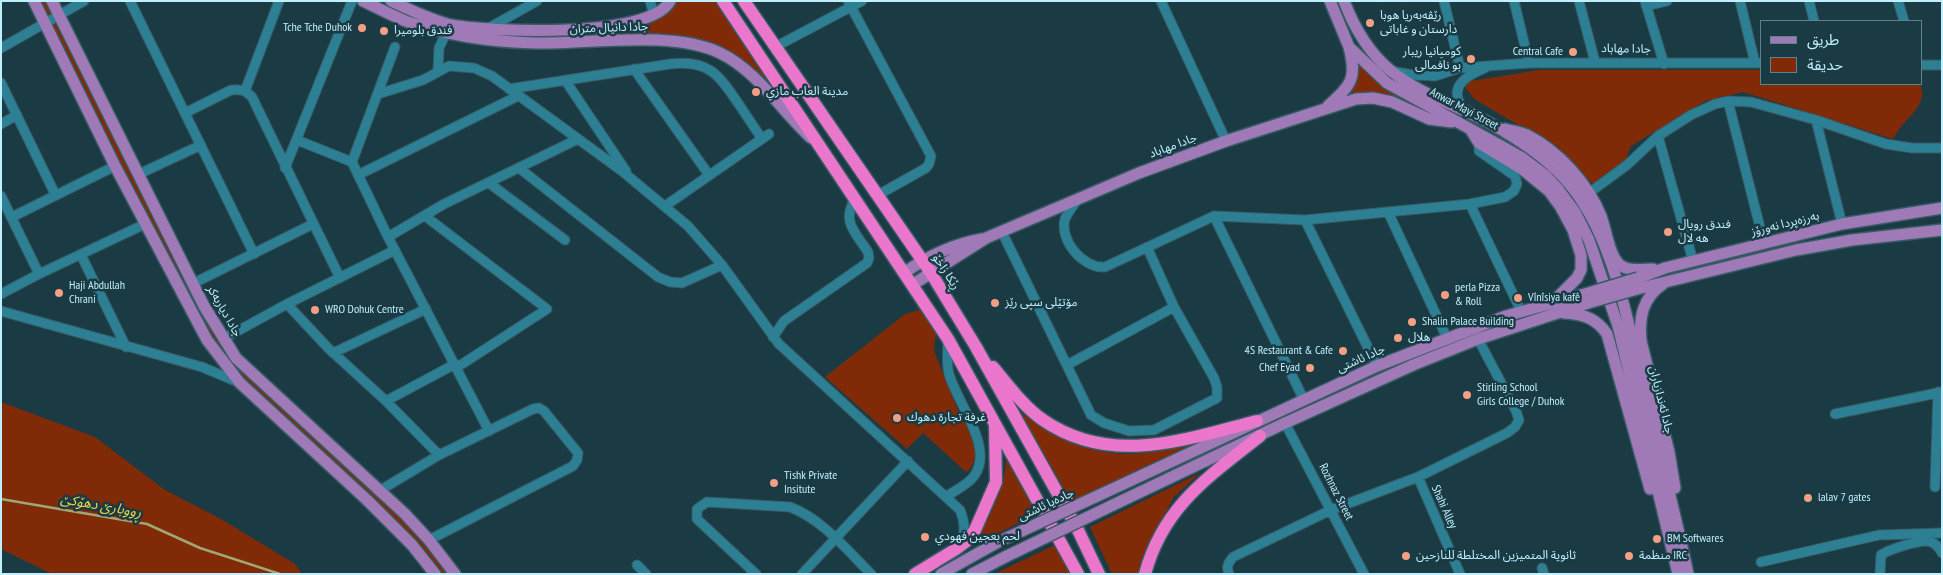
<!DOCTYPE html>
<meta charset="utf-8">
<style>
body{margin:0}
#map{position:relative;width:1943px;height:575px;overflow:hidden;background:#1a3b44;font-family:"PT Sans Narrow","Noto Sans Arabic",sans-serif}
canvas{display:block}
.frame{position:absolute;inset:0;border:2px solid #c0effe;pointer-events:none}
.legend{position:absolute;left:1760px;top:20px;width:162px;height:65px;box-sizing:border-box;background:#1a3b44;border:1px solid #5c838e;margin:0;padding:6px 9px;list-style:none;font-size:15px;color:#c0effe}
.legend li{display:flex;align-items:center;gap:10px;height:25px}
.legend b{width:25px;border:1px solid #5c838e}
</style>
<div id="map">
<canvas width="1943" height="575"></canvas>
<div class="frame"></div>
<ul class="legend">
<li><b style="height:6px;background:#9f7ab6"></b>طريق</li>
<li><b style="height:14px;background:#812a07"></b>حديقة</li>
</ul>
</div>
<script>
const ctx = document.querySelector('canvas').getContext('2d');
ctx.lineJoin = 'round';
function fillPath(path, color) { ctx.fillStyle = color; ctx.fill(path, 'evenodd'); }
function trace(path, color, width, dash) { ctx.strokeStyle = color; ctx.lineWidth = width; ctx.lineCap = dash ? 'butt' : 'round'; ctx.setLineDash(dash || []); ctx.stroke(path); }
function drawText(font, color, halo, rows, align = 'center') {
  ctx.font = font + ' "PT Sans Narrow","Noto Sans Arabic",sans-serif'; ctx.lineWidth = 5; ctx.setLineDash([]); ctx.textBaseline = 'middle'; ctx.strokeStyle = halo; ctx.fillStyle = color; for (const [text, x, y, turn = 0] of rows) {
    ctx.save(); ctx.translate(x, y); ctx.rotate((+turn || 0) * Math.PI / 180); ctx.textAlign = isNaN(turn) ? turn : align; if (halo) ctx.strokeText(text, 0, 0); ctx.fillText(text, 0, 0); ctx.restore();
  }
}
fillPath(new Path2D(`
 M34 1H52L223 339 359 471 455 574H435L240 383 207 341Z
 M675 1H718L782 100 708 43 685 37 649 34 514 38 512 35 632 28C650 22 663 15 675 1Z
 M1356 61C1377 85 1406 99 1432 116L1390 97 1347 92Z
 M1539 70H1762V84H1920C1927 99 1915 112 1905 122 1900 127 1896 134 1893 139L1743 92 1705 101 1631 146 1623 167 1596 184 1590 182 1559 149 1474 99 1466 88V84L1471 81Z
 M920 310 936 332 934 351 955 404 973 439 977 454 971 468 966 472 923 433 907 449 825 377 905 314Z
 M1 402 95 437 165 490 221 519 295 564 302 574H52L1 549Z
 M1020 412C1051 434 1090 455 1129 454 1152 453 1175 448 1198 444L1071 501Z
 M1006 452 1038 514 963 550C987 518 1007 494 1006 452Z
 M1200 473 1174 497 1146 549 1138 574H1112L1090 527Z
 M1055 545 1071 574H994Z`), '#812a07');
trace(new Path2D(`
 M1 499 147 524 200 548 280 574`), '#a2a675', 2.5);
const minor = new Path2D(`
 M130 1 254 254
 M650 1 654 15
 M848 1 931 156 929 164 926 168 878 195
 M1161 1 1226 141
 M1444 1 1460 68
 M1514 1 1529 63
 M1579 1 1595 62
 M1645 1 1664 64
 M1740 1 1755 63
 M1809 1 1814 21
 M1898 1 1904 21
 M1646 6 1667 1
 M487 29 537 1
 M775 47 862 1
 M1 48 84 1
 M1922 65H1942
 M634 69 709 175
 M438 71 439 48 446 33
 M1391 71 1413 75 1435 76 1460 68 1529 63H1762
 M565 80 626 171
 M1 83 55 194
 M509 89 670 64C708 59 718 74 738 103 746 115 754 127 762 139
 M245 91 279 1
 M378 94 423 80 449 66 474 68 492 76 622 171 688 226 722 265 779 344 960 510C965 523 966 533 959 545
 M1728 101 1764 243
 M1465 111C1446 88 1465 76 1485 68
 M185 113 231 90C241 89 245 90 252 97L340 278
 M1816 120 1842 224
 M1 124 17 115
 M1658 136 1693 261
 M297 140 352 162 388 237 489 431
 M352 162 395 47
 M285 168 352 1
 M519 168 658 277 670 282 682 283 722 265
 M139 174 201 145
 M358 175 518 96
 M489 183 565 240
 M1589 193 1627 165 1658 136 1691 115 1715 104 1728 101 1751 102 1816 120 1886 144 1912 148H1942
 M1 196 39 274
 M1078 199C1074 205 1068 212 1065 219 1059 241 1084 269 1105 267L1214 216 1305 220 1470 204 1505 197 1514 191 1517 184 1515 176 1479 151V143
 M1470 204 1521 311
 M665 206 769 134
 M1388 212 1447 338
 M425 216 547 309 456 368
 M1214 216 1304 400
 M12 217 115 166
 M1305 220 1377 366
 M1002 232 1091 415 1104 423 1129 431 1154 430 1217 398V387L1214 378 1174 307 1147 247
 M388 237 444 204 578 139
 M81 255 126 347
 M192 284 313 224
 M1 294 39 274 145 224
 M287 304 328 348 386 401 439 455
 M1 311 202 367 240 383
 M773 337 784 321 867 263 869 258 868 252C856 233 841 222 855 199
 M223 339 287 304 395 250
 M333 353 426 309
 M1067 365 1174 307
 M386 401 455 364
 M1835 414 1942 392
 M1285 423 1364 574
 M1418 477 1460 574
 M1935 487 1938 392
 M379 491 439 455 533 409 539 408 544 411 578 453 577 460 573 466 429 540
 M946 497C955 490 968 485 974 476 995 448 957 403 949 374 946 363 948 351 948 339
 M1761 562 1879 535 1942 533
 M637 565 646 574
 M1542 568 1544 574
 M756 574 697 519V509L707 502 790 507C822 519 847 550 871 574
 M802 574 908 461
 M1229 574C1226 567 1228 563 1233 557L1331 510 1418 477 1507 433 1515 427 1519 420 1516 411 1478 339
 M1880 574 1881 555C1889 549 1917 541 1927 541 1935 542 1939 547 1942 553`);
const major = new Path2D(`
 M34 1 115 166 207 340 240 383 367 500 412 545 435 574
 M52 1 204 306 236 358 405 514 429 540 455 574
 M363 1C378 8 393 16 408 22 450 36 491 42 535 43 589 44 672 30 720 53 756 70 782 111 811 138
 M391 1C410 10 431 20 451 25 489 32 650 39 670 1
 M1330 1 1349 47 1387 83 1521 157 1546 176 1558 189 1575 212 1589 240 1618 326 1678 574
 M1344 1C1354 27 1368 52 1390 70 1420 95 1459 106 1493 125 1518 139 1546 158 1565 179 1613 231 1628 323 1644 390 1659 451 1675 512 1688 574
 M1328 106C1352 84 1357 79 1349 47
 M1505 129C1513 131 1521 132 1527 135 1558 151 1588 183 1601 216 1606 229 1609 256 1620 265 1629 272 1643 269 1653 269
 M1471 130 1479 143 1522 169 1549 191 1560 206 1573 230 1581 255V270L1577 278 1554 301
 M904 273C928 256 954 244 982 239
 M1638 278 1665 268 1842 224 1942 208
 M1663 284C1642 298 1639 318 1641 341L1669 452 1675 488
 M912 285 986 238 1078 199 1139 173 1226 141 1325 109 1356 99 1373 98 1392 102 1429 119 1452 122
 M1641 288 1796 250 1852 240 1942 230
 M1564 313C1583 314 1596 318 1607 334L1650 489
 M1106 492 1377 366 1506 316 1585 294
 M1113 505 1285 423 1413 365 1478 339 1588 303
 M941 574 998 542
 M972 574 1007 556`);
const highway = new Path2D(`
 M723 1 948 339 1078 574
 M744 1 931 273 976 347 1077 528 1099 574
 M993 367C1008 385 1024 407 1043 420 1111 467 1186 439 1257 421
 M915 574 956 549 968 540 975 530 996 482 995 426
 M1145 574C1163 507 1208 477 1260 436`);
trace(minor, '#365b65', 11);
trace(major, '#365b65', 14);
trace(highway, '#365b65', 15);
trace(minor, '#2d7f94', 9);
trace(major, '#9f7ab6', 11);
trace(highway, '#eb77cc', 12);
const majorBridge = new Path2D(`
 M1585 294 1638 278
 M1588 303 1641 288
 M998 542 1106 492
 M1007 556 1113 505`);
trace(majorBridge, '#365b65', 14, []);
trace(majorBridge, '#9f7ab6', 11);
for (const [x, y, r, color] of [
 [1370,23,5,"#f39f84"],
 [362,28,5,"#f39f84"],
 [384,31,5,"#f39f84"],
 [1573,52,5,"#f39f84"],
 [1471,59,5,"#f39f84"],
 [756,92,5,"#f39f84"],
 [1668,232,5,"#f39f84"],
 [59,293,5,"#f39f84"],
 [1445,295,5,"#f39f84"],
 [1518,298,5,"#f39f84"],
 [995,303,5,"#f39f84"],
 [315,310,5,"#f39f84"],
 [1412,322,5,"#f39f84"],
 [1398,338,5,"#f39f84"],
 [1343,351,5,"#f39f84"],
 [1310,368,5,"#f39f84"],
 [1467,395,5,"#f39f84"],
 [897,418,5,"#f39f84"],
 [774,483,5,"#f39f84"],
 [1808,498,5,"#f39f84"],
 [925,537,5,"#f39f84"],
 [1657,539,5,"#f39f84"],
 [1406,556,5,"#f39f84"],
 [1629,556,5,"#f39f84"]
]) { const dot = new Path2D(); dot.arc(x, y, r, 0, 2 * Math.PI); ctx.fillStyle = color; ctx.fill(dot); trace(dot, '#1a3b44', 2); }
drawText('12px', '#c0effe', '#1a3b44', [
 ["رێڤەبەريا ھوبا",1380,16],
 ["دارستان و غاباتى",1380,30],
 ["Tche Tche Duhok",352,28,"right"],
 ["فندق بلوميرا",394,31],
 ["كومپانيا ريبار",1461,52,"right"],
 ["بو نافمالى",1461,66,"right"],
 ["Central Cafe",1563,52,"right"],
 ["مدينة العاب مازي",766,92],
 ["فندق رويال",1678,225],
 ["هه لال",1678,239],
 ["Haji Abdullah",69,286],
 ["Chrani",69,300],
 ["perla Pizza",1455,288],
 ["& Roll",1455,302],
 ["Vînîsiya kafê",1528,298],
 ["مۆتێلی سپی رێز",1005,303],
 ["WRO Dohuk Centre",325,310],
 ["Shalin Palace Building",1422,322],
 ["هلال",1408,338],
 ["4S Restaurant & Cafe",1333,351,"right"],
 ["Chef Eyad",1300,368,"right"],
 ["Stirling School",1477,388],
 ["Girls College / Duhok",1477,402],
 ["غرفة تجارة دهوك",907,418],
 ["Tishk Private",784,476],
 ["Insitute",784,490],
 ["lalav 7 gates",1818,498],
 ["لحم بعجين فهودي",935,537],
 ["BM Softwares",1667,539],
 ["ثانوية المتميزين المختلطة للنازحين",1416,556],
 ["منظمة IRC",1639,556]
], 'left');
drawText('12px', '#c0effe', '#1a3b44', [
 ["جادا دانيال متران",609,28,-2],
 ["جادا مهاباد",1626,49,1],
 ["Anwar Mayi Street",1464,109,28],
 ["جادا مهاباد",1173,146,-20],
 ["بەرزەپردا نەورۆز",1785,224,-14],
 ["ڕێکا زاخۆ",946,272,57],
 ["جادا دیاربه‌كر",224,311,60],
 ["جادا ئاشتی",1361,359,-24],
 ["جادا ئەندازیاران",1661,400,76],
 ["Rozhnaz Street",1336,492,63],
 ["جادەیا ئاشتی",1046,505,-25],
 ["Shahi Alley",1444,507,66]
]);
drawText('italic 14px', '#efd549', '#1a3b44', [
 ["ڕووبارێ دهۆكێ",101,506,10]
]);
</script>
